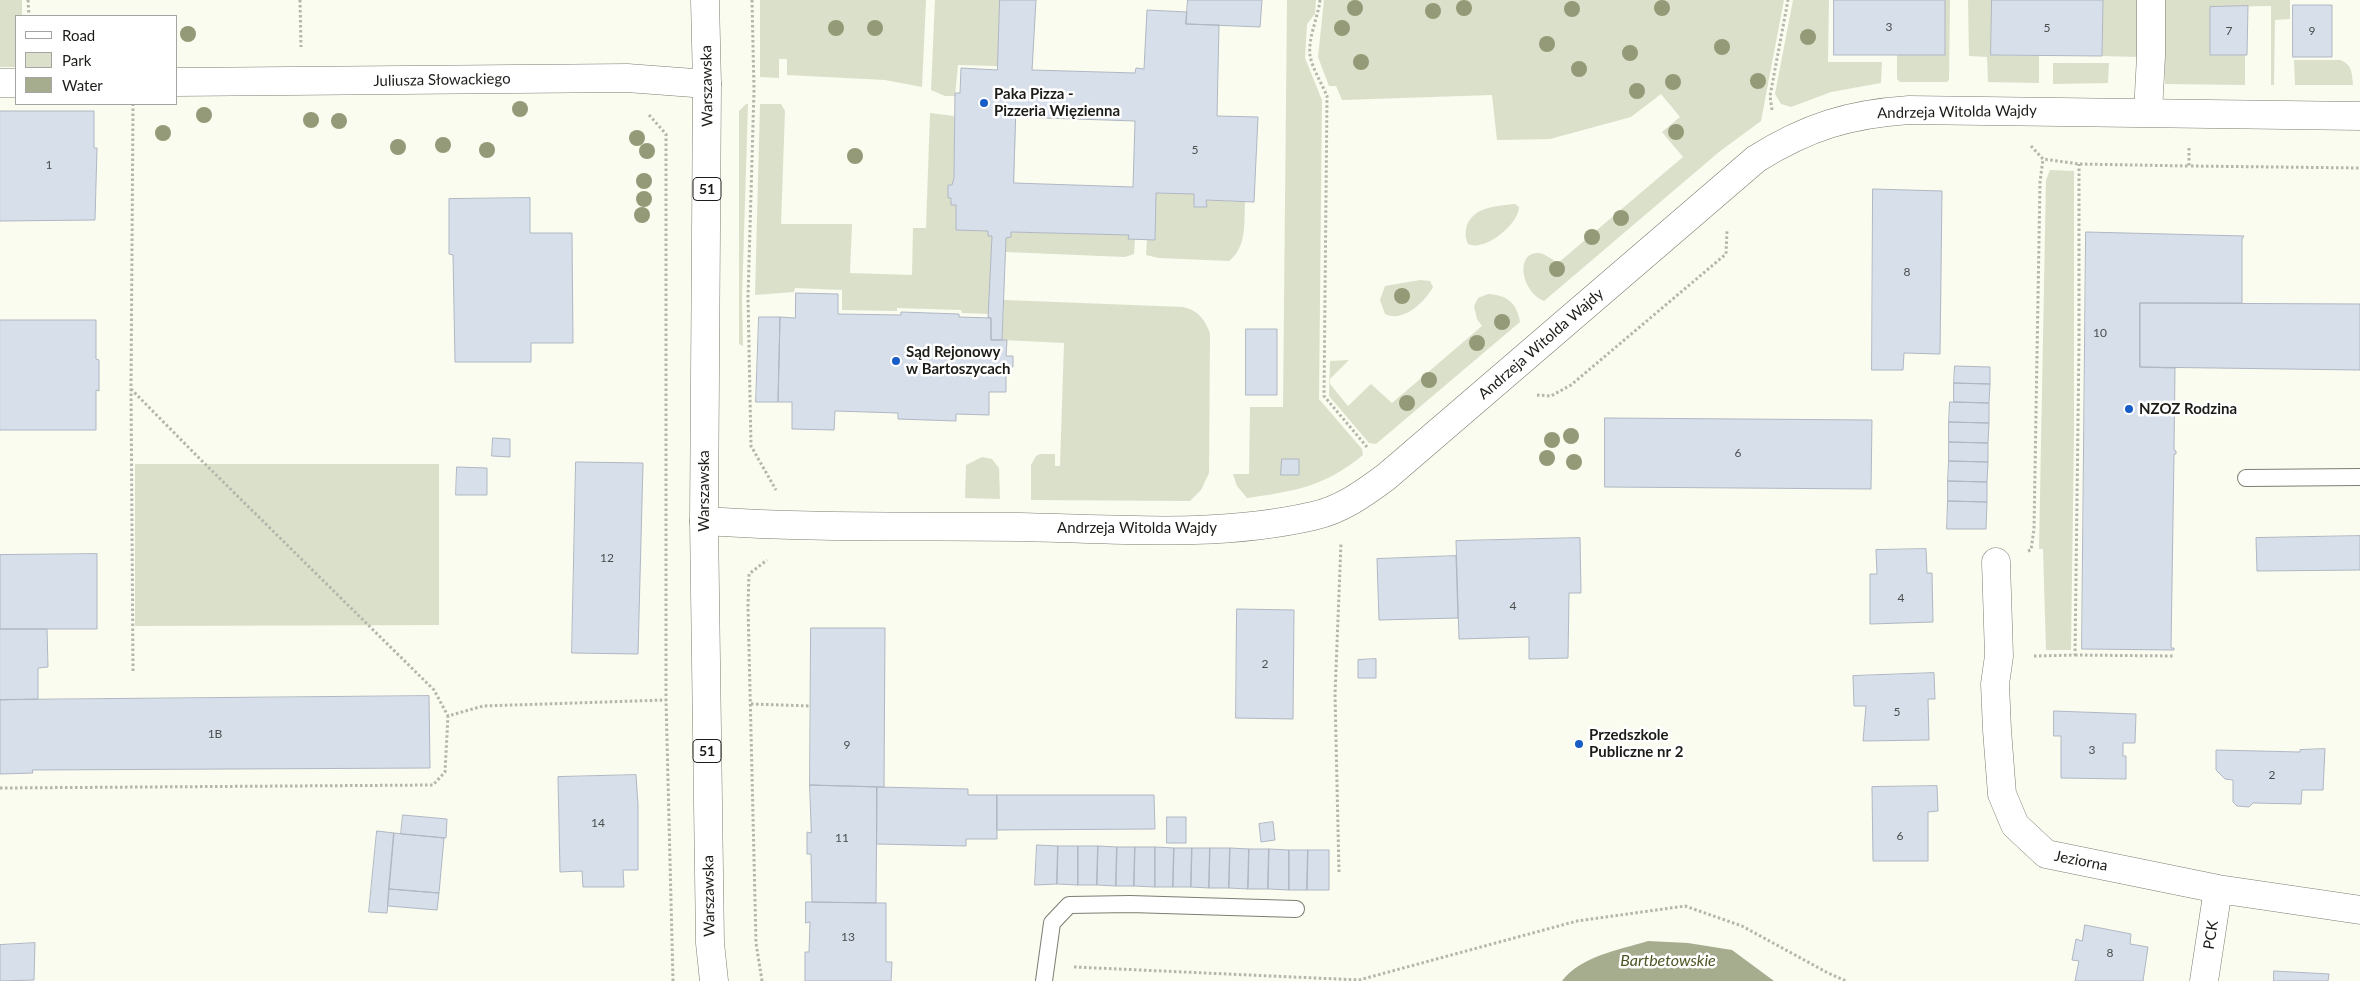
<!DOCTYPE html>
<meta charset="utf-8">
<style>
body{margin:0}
#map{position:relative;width:2360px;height:981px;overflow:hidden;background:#f9fcee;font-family:Lato,sans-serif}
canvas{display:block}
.legend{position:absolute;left:15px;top:15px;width:162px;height:90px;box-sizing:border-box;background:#fff;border:1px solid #a4a5a3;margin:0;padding:6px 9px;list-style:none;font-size:15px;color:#1c1d18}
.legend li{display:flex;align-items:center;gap:10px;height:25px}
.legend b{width:25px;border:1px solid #a4a5a3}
</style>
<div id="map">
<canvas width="2360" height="981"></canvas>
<ul class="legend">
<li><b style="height:6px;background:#fff"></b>Road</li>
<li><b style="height:14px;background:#dbe0cb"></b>Park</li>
<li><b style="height:14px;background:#a6ac8e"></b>Water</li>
</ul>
</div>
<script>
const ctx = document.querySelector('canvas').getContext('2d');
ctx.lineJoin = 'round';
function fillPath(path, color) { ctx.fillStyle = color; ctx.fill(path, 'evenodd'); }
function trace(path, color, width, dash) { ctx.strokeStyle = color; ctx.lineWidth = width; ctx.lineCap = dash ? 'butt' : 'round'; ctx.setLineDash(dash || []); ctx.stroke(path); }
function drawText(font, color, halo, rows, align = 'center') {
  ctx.font = font + ' Lato,sans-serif'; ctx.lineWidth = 5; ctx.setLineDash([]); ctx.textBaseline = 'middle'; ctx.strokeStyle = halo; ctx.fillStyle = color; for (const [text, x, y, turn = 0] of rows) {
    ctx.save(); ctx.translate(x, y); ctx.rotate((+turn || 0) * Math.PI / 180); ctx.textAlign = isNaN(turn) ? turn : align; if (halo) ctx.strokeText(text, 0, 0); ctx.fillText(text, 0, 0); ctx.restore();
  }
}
fillPath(new Path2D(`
 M0 0H22V16H16V67H0Z
 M760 0H926L922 87 885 80 787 75V59H779V78L760 77Z
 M935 0H1000L998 64 997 66 958 65 955 96H945L931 90Z
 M1287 0H1316L1315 14 1307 24 1305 58 1322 100 1319 399 1362 449 1363 455C1324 487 1295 491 1247 498L1237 486 1233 474H1249L1250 407H1283Z
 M1324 0H1784L1761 121 1719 152 1544 301C1522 292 1515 255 1536 253 1544 252 1551 259 1558 263L1683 157 1662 132 1680 117 1661 94 1631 117 1550 139 1497 140 1492 95 1342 100 1336 86H1329L1318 57Z
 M1793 0H1829L1828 62H1882L1881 83 1831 92 1791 107 1781 104 1775 94Z
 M1945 0H1950L1949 80 1947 82H1900L1897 79V55H1945Z
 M1968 0H1992L1991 55 2039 56V83L1988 82 1987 57 1969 56Z
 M2103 0H2138V57L2102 56Z
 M2164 0H2290V19L2275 20 2274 85H2271V6L2210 7 2211 55H2245V85L2165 84Z
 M2294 60H2340C2352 64 2352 73 2353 85H2295Z
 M2053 63H2109L2108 83 2053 84Z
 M746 104H748L742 298 743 346 739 344V111Z
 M760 104H781L785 111 781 224H852L850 273 912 275 913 228H926L930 113 954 116V178L952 185H948L951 198 956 205V229L988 231 992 236 989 314 962 313 961 310 897 308V311L842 310V290L795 288 794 292 755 295Z
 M2050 170 2074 171V433L2071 650H2046L2043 549H2039L2046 180Z
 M1156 193 1194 194V207H1207L1206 200 1245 202C1244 223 1247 247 1229 261L1159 258 1146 255 1147 240H1155Z
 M1515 204 1519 207C1519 224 1485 252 1468 244 1465 237 1465 232 1467 225 1475 206 1498 206 1515 204Z
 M1011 232 1129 235V239H1135L1134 254 1125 257 1006 252V238Z
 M1420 280 1430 281 1433 287C1425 302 1403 323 1385 314L1380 300 1385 286Z
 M1488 294C1507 295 1517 303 1520 322L1376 444 1369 443 1329 396 1330 361 1349 360 1330 379V384L1348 406 1371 384 1392 403 1482 326 1477 319 1474 306 1478 298Z
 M1004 300 1183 307C1198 310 1205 320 1210 333L1209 473 1201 490 1190 501 1031 500V465L1036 456 1040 454H1055V466H1060L1064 343 1002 340Z
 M982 457 992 459 999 468 1000 499 965 498 966 465Z
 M135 464H439V625L135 626Z`), '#dbe0cb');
fillPath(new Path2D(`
 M1648 941 1688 943 1732 950 1774 981H1562C1581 956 1619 950 1648 941Z`), '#a6ac8e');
const building = new Path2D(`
 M1000 0H1036L1032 70 1135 73 1136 68 1144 69 1147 10 1187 12 1186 24 1219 25 1217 116 1258 117 1254 202 1206 200 1207 207H1194V194L1156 193 1155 240 1128 239 1129 235 1011 232V237L1006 238 1002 340H991V318H988L992 236H988V231L956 230V205H951V198H948V185H952L954 178 955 93H960L961 68 997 70ZM1016 117 1135 121 1133 187 1014 183Z
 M1188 0H1262L1260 27 1186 24Z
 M1834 0H1945V55H1834Z
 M1992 0H2103L2102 56 1991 55Z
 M2293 5H2332V57H2293Z
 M2248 6 2247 55H2210V7Z
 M0 111H94V148H97L95 220 0 221Z
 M1873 189 1942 191 1940 354 1904 353 1903 370H1872Z
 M530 198V233H572L573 343H531V362H455L453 255 449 254V199Z
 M2086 232 2244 236 2242 239V303H2140V367L2175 368 2174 450 2176 451V454H2174L2171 648H2174V650L2082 649Z
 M796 293 838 294V314L901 315V312L959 314V317L991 318V340H1007L1006 356H1013V367L1006 366V392H989V415L956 414V421L898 419V413L835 411 834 430 792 429V402H778L780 317 795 318Z
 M2140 303 2360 304V370L2140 367Z
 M759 317H780L778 402H756Z
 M0 320H96V359L99 360V391L96 390V430H0Z
 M1246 329H1277V395H1246Z
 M1955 366 1990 367V384L1954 383Z
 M1954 383 1990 384 1989 403 1954 402Z
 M1950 402 1989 403V423L1949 422Z
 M1605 418 1872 420 1871 489 1605 487Z
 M1949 422 1989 423 1988 443 1949 442Z
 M493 438 510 439V457L492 456Z
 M1949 442 1988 443V462L1949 461Z
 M1282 459H1299V475H1281Z
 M1949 461 1988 462 1987 482 1948 481Z
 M576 462 643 463 638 654 572 653Z
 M457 467 487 468V495H456Z
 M1948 481 1987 482V502L1948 501Z
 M1948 501 1987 502 1986 529H1947Z
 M2360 536V570L2257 571 2256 538Z
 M1580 538 1581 593H1569L1568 658 1529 659V637L1459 639 1456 541Z
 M1926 549 1927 573H1932L1933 622 1870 624V574H1877L1876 550Z
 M97 554V629H0V555Z
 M1456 556 1458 618 1379 620 1377 559Z
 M1237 609 1294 610 1293 719 1236 718Z
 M811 628H885L884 787 810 785Z
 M0 629H47L48 667 38 668V699L0 700Z
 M1376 659V678H1358V660Z
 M1934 673 1935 699H1928L1929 740 1863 741 1866 706H1854L1853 676Z
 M429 696 430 768 32 770 33 773 0 774V700Z
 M2054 711 2136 714 2135 743H2123V756H2126V779L2061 778V736H2054Z
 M2325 749 2323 790H2302L2301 804 2253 803 2249 807 2237 806 2233 802V780L2225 779 2216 770V750L2300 752V750Z
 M636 775 638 805V870H623L624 887H583L582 871 560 872 558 777Z
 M810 785 877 787 876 903 812 902 811 854H807V832L811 833Z
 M1937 786 1938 811 1928 812V861H1873L1872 787Z
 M877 787 968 789V795H997V839H966V846L877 844Z
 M997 795H1154L1155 829 997 830Z
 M403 815 447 819 446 838 401 834Z
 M1167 817H1186V843H1167Z
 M1273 822 1275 840 1261 842 1259 824Z
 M377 831 394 833 387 913 369 912Z
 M394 833 444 838 439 893 389 889Z
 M1037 845 1058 846 1057 884 1035 885Z
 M1058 846H1078V885L1057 884Z
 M1078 846H1098L1097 885H1078Z
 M1098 846 1117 847 1116 886 1097 885Z
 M1117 847H1135L1134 886H1116Z
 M1135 847H1155V887L1134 886Z
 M1155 847 1174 848 1173 887H1155Z
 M1174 848H1192L1191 887H1173Z
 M1192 848H1210L1209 888 1191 887Z
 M1210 848H1230L1229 888H1209Z
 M1230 848 1249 849 1248 889 1229 888Z
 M1249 849H1269L1268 889H1248Z
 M1269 849 1289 850V890L1268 889Z
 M1289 850H1308L1307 890H1289Z
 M1308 850H1329V890H1307Z
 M389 889 439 893 437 910 388 906Z
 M806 902 886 903V962H892L891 981H805V952H809L810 922 806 923Z
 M2085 925 2131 934 2130 944 2148 947 2143 981H2075L2079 961 2072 960 2076 939 2082 941Z
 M35 943 34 980 0 981V945Z
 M2274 971 2329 974 2328 981H2274Z`);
fillPath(building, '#d7dfeb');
trace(building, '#b0b7c3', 1);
const lane = new Path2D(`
 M2246 478 2360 477
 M1044 981 1052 923 1069 905 1130 904 1296 909`);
const street = new Path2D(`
 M176 82 627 78 707 84
 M0 83H16
 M2148 112 2151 56V0
 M1996 562 1999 656 1995 684 1997 730 2002 794 2015 825 2046 854 2218 889 2360 910
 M2204 981 2218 889`);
const secondary = new Path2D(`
 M704 521C809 528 915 526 1020 527 1118 529 1217 538 1313 516 1341 510 1363 494 1386 477L1756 159C1807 127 1849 114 1909 110L2360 116`);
const primary = new Path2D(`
 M705 0 707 84 704 521 710 943 714 981`);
trace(lane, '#7b7e72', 18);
trace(street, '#7b7e72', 29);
trace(secondary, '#7b7e72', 29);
trace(primary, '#7b7e72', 29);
trace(new Path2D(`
 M28 0 29 16
 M300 0 301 47
 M752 0 754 90 748 297 751 446 776 490
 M1320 0C1318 18 1308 37 1310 55 1312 68 1322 84 1327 96L1324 396 1367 447
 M1772 110 1770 96 1788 0
 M649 115 666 134V700L673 981
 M2031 146 2043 159 2079 164 2189 166
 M2189 148V166L2360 168
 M131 389 199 458 434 690 448 716
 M1537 395 1551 396 1571 385 1726 254 1727 230
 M2028 551 2031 550 2034 529 2040 182 2043 159
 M2075 655 2174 656
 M2034 656 2075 655 2079 344V164
 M133 671 131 389 133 104
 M751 704 811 706
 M0 788 433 785 445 772 448 716 483 706 666 700
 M1339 872 1335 695 1341 543
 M1074 967 1359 980 1577 921 1685 906 1742 926 1828 973 1846 981
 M762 981 756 943 748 606 749 574 767 560`), '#b4b6ab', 3, [2.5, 2.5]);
trace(lane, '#fff', 16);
trace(street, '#fff', 28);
trace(secondary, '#fff', 28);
trace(primary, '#fff', 28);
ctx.fillStyle = '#949977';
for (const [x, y] of [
 [1355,8],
 [1464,8],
 [1662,8],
 [1572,9],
 [1433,11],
 [836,28],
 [875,28],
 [1342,28],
 [188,34],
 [1808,37],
 [1547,44],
 [1722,47],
 [1630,53],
 [1361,62],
 [1579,69],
 [1758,81],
 [1673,82],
 [1637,91],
 [520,109],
 [204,115],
 [311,120],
 [339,121],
 [1676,132],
 [163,133],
 [637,138],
 [443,145],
 [398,147],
 [487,150],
 [647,151],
 [855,156],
 [644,181],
 [644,199],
 [642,215],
 [1621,218],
 [1592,237],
 [1557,269],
 [1402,296],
 [1502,322],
 [1477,343],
 [1429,380],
 [1407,403],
 [1571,436],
 [1552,440],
 [1547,458],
 [1574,462]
]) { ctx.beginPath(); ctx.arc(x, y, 8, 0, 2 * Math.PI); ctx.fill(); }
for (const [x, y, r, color] of [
 [984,103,5,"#175cc7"],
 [896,361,5,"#175cc7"],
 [2129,409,5,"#175cc7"],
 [1579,744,5,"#175cc7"]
]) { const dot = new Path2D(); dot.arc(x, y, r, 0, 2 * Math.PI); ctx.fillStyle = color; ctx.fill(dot); trace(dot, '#fff', 2); }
drawText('12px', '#4b4e4d', null, [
 ["3",1889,27],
 ["5",2047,28],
 ["7",2229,31],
 ["9",2312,31],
 ["5",1195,150],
 ["1",49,165],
 ["8",1907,272],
 ["10",2100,333],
 ["6",1738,453],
 ["12",607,558],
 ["4",1901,598],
 ["4",1513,606],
 ["2",1265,664],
 ["5",1897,712],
 ["1B",215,734],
 ["9",847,745],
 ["3",2092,750],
 ["2",2272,775],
 ["14",598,823],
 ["6",1900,836],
 ["11",842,838],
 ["13",848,937],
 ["8",2110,953]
]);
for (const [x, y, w] of [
 [707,189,28],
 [707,751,28]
]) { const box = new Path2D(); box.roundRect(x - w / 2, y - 11.5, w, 23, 4); ctx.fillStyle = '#fff'; ctx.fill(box); trace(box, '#1c1d18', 1); }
drawText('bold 14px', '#1c1d18', null, [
 ["51",707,189],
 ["51",707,751]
]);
drawText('15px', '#1c1d18', '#fff', [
 ["Juliusza Słowackiego",442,80,-1],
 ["Warszawska",707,86,-91],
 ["Andrzeja Witolda Wajdy",1957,112,-1],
 ["Andrzeja Witolda Wajdy",1541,344,-41],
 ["Warszawska",704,491,-90],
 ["Andrzeja Witolda Wajdy",1137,528],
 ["Jeziorna",2081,861,11],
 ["Warszawska",709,896,-91],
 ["PCK",2211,935,-81]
]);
drawText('bold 15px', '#1c1d18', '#fff', [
 ["Paka Pizza -",994,94],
 ["Pizzeria Więzienna",994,111],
 ["Sąd Rejonowy",906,352],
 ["w Bartoszycach",906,369],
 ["NZOZ Rodzina",2139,409],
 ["Przedszkole",1589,735],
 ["Publiczne nr 2",1589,752]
], 'left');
drawText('italic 16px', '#4d5523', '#fff', [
 ["Bartbetowskie",1668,961]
]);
</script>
